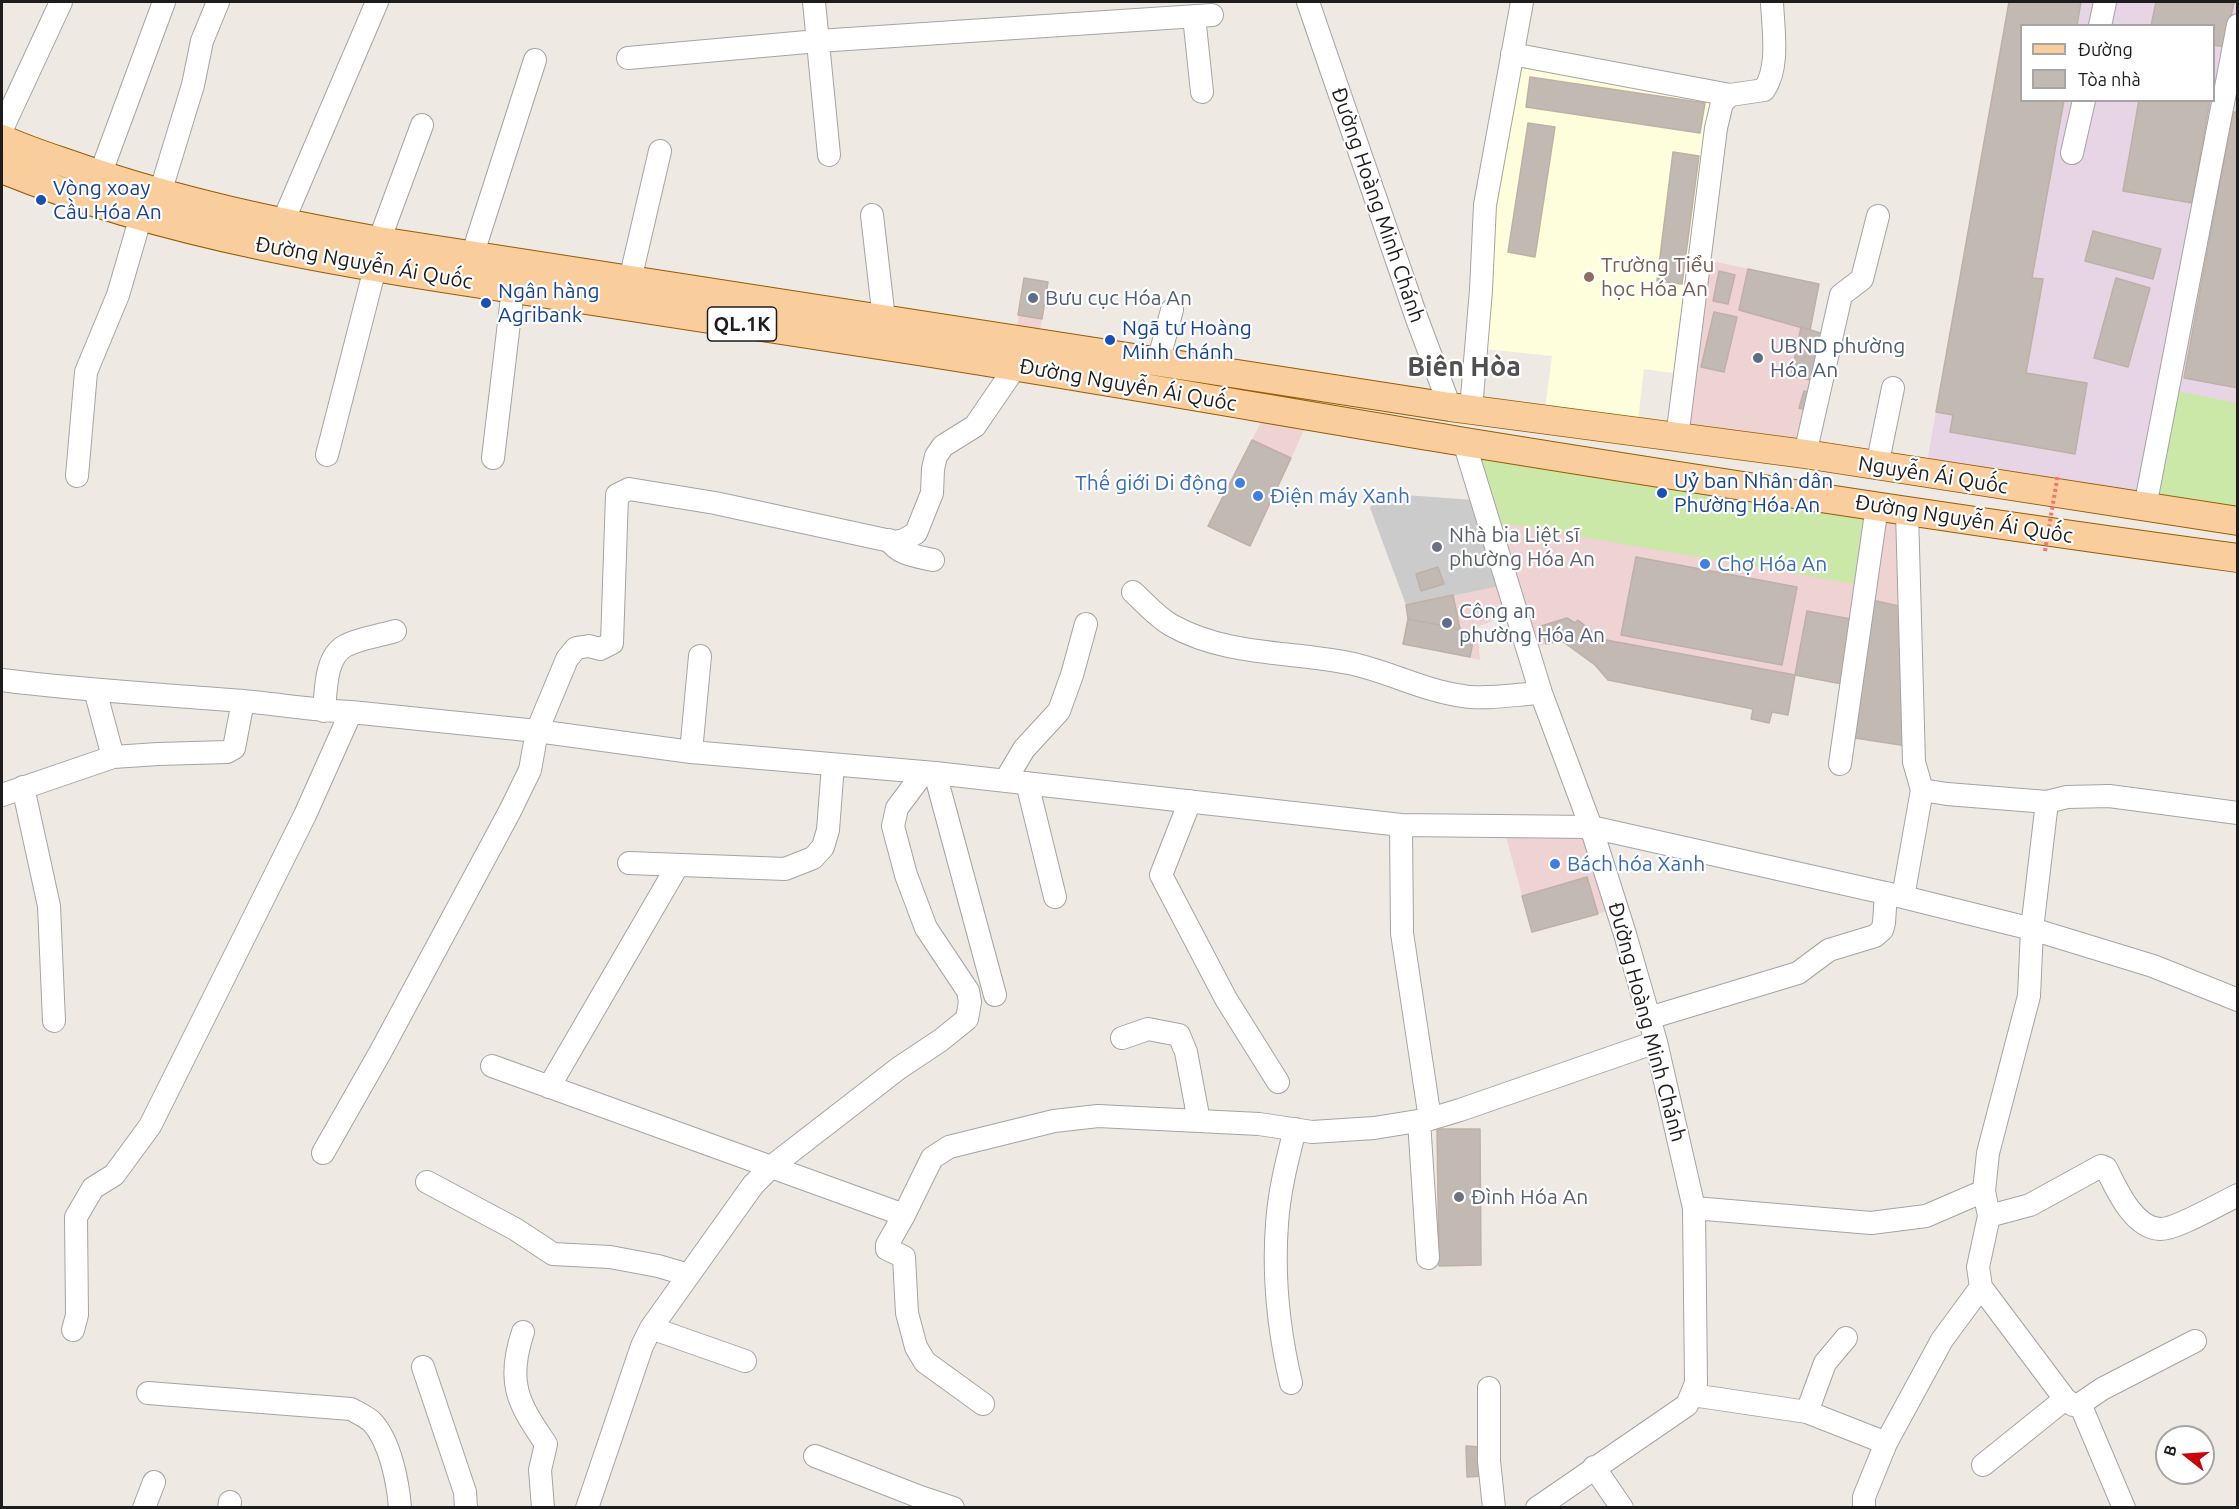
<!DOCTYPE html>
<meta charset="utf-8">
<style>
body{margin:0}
#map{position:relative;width:2239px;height:1509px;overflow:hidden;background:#eeeae3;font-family:Ubuntu,sans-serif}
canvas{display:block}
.frame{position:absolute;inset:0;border:3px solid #1d1d1d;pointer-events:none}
.legend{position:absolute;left:2020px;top:24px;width:195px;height:78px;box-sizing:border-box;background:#fff;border:2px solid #a5a5a5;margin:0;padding:8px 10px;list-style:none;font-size:18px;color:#1d1d1d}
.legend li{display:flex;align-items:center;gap:12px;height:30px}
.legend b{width:30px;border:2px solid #a5a5a5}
.north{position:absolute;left:2155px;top:1425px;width:60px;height:60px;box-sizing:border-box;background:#fff;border:2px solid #a5a5a5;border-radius:50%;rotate:287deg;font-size:16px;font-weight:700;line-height:24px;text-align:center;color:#1d1d1d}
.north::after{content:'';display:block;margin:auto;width:21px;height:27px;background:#c7040c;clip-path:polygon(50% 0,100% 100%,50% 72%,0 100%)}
</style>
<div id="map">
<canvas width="2239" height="1509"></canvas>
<div class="frame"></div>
<ul class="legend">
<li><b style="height:8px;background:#facd9c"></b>Đường</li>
<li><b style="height:16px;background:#c3b9b3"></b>Tòa nhà</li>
</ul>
<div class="north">B</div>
</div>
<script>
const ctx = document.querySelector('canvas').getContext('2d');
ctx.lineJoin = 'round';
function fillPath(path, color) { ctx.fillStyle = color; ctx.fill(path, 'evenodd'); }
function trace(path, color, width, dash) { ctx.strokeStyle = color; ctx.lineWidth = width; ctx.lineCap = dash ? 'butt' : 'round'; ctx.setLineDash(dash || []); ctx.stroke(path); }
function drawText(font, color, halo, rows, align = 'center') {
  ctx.font = font + ' Ubuntu,sans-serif'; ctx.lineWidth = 4.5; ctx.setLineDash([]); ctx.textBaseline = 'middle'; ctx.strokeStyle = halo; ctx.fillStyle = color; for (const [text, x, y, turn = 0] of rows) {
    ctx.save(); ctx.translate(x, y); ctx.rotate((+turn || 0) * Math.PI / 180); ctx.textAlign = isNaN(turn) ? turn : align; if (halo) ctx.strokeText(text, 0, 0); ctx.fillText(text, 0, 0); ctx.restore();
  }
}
fillPath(new Path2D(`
 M1707 260 1819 284 1811 330 1827 335 1802 442 1685 428Z
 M1024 278 1048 282 1040 331 1017 327Z
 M1263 418 1306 426 1250 546 1208 526Z
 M1475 455 1901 522 1907 746 1855 686 1795 675 1788 715 1772 712 1769 723 1751 719 1753 709 1608 680 1595 665 1562 641 1534 647Z
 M1501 586 1510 614 1477 627 1480 660 1403 644 1408 619 1406 605Z
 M1505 833H1586L1611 910 1532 932Z`), '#efd2d2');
fillPath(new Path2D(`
 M2009 2H2237V508L1927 462ZM2022 26H2214V100H2022Z`), '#e7d5e5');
fillPath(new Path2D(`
 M1519 63 1716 99 1680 374 1644 369 1638 421 1545 409 1552 356 1484 349 1491 206Z`), '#fefddc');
fillPath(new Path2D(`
 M1378 493 1474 500 1501 586 1406 605 1370 508Z`), '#cbcbcb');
fillPath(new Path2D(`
 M2172 390 2237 403V508L2152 494Z
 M1475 455 1871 516 1861 585 1496 522Z`), '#cbe8a9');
const building = new Path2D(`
 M2009 2H2081L2077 26H2022V100H2064L2032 278 2043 279 2026 373 2087 383 2075 454 1950 432 1953 415 1936 412Z
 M2156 2H2234L2225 47 2214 45V26H2151Z
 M1530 77 1705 103 1700 133 1526 107Z
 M2139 100H2210L2192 203 2123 191Z
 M2233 112H2238V388L2184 378Z
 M1528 123 1555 127 1535 257 1508 252Z
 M1673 152 1699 156 1682 284 1657 281Z
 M2093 231 2161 249 2153 279 2085 261Z
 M1748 269 1819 284 1810 330 1739 310Z
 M1719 271 1735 275 1728 304 1713 301Z
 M1024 278 1048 282 1042 319 1018 315Z
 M2116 278 2150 288 2128 367 2094 358Z
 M1714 312 1737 317 1724 372 1701 367Z
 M1801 327 1827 335 1816 381 1791 376Z
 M1809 385 1815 386 1809 411 1799 408 1804 391 1808 392Z
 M1252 440 1291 458 1250 546 1208 526Z
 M1636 557 1797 587 1782 665 1621 635Z
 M1438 567 1444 584 1421 591 1416 574Z
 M1453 595 1460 629 1408 619 1406 605Z
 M1868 599 1903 607 1907 746 1848 737Z
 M1807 611 1856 620 1847 685 1795 675Z
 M1567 618 1575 623 1578 620 1601 639 1795 675 1788 715 1772 712 1769 723 1751 719 1753 709 1608 680 1595 665 1562 641 1546 644 1541 626Z
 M1408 619 1475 632 1470 657 1403 644Z
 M1587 877 1598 914 1532 932 1522 896Z
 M1437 1129H1480L1481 1265 1439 1266Z
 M1466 1446 1482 1447 1484 1476 1467 1477Z`);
fillPath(building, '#c3b9b3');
trace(building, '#bfb0a6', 1.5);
const minor = new Path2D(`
 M814 2 829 155
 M1308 2 1417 319 1450 407
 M1194 16 1202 92
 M2100 26 2105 2
 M1512 54 1730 95 1764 90C1780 67 1773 29 1772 2
 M628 58 818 41 1212 15
 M2 129 61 2
 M2072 153 2084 100
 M100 175 164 2
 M160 193 193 85 202 41 218 2
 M872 215 884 319
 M282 224 377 2
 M379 241 422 125
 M472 256 535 60
 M630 280 660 151
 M1158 362 1172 310
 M1471 409 1481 290 1485 205 1522 2
 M1677 438 1716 128 1722 103 1730 95
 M1464 442 1541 693 1591 827 1625 934 1656 1042 1694 1208 1696 1383 1687 1405 1537 1508
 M1805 454 1841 295 1862 279 1878 216
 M327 455 375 268
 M493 458 513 289
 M1877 466 1893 388
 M77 476 86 372 118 295 141 216
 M2145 507 2238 25
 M889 540C899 555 916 556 933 560
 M1133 592C1145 603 1157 617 1171 625 1226 656 1289 651 1349 663 1388 671 1424 691 1463 696 1485 700 1518 694 1541 693
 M2 680C78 690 155 694 231 700 271 703 311 710 351 712L537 731 691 752 935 773 1401 825 1591 827 1903 897 2032 929 2153 966 2238 1000
 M95 690 113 757
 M324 711C326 691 325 657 345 646 359 638 380 636 395 631
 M691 752 700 656
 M1840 764 1877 506
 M935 773 995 995
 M1005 781 1024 749 1059 711 1072 675 1086 624
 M1027 783 1055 897
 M23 787 49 906 54 1021
 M1922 790 1947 794 2047 802 2067 797 2109 796 2238 813
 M2 795 113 757 158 754 227 752 234 748 243 701
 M1190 801 1161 875 1226 999 1278 1082
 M1401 825 1402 933 1430 1119
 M629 863 785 869 813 858 823 847 828 830 833 765
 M1903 897 1922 790 1914 762 1907 512
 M1649 1018 1798 973 1829 950 1875 936 1882 930 1884 923 1886 893
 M1122 1038 1148 1029 1179 1035 1186 1052 1199 1121
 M492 1066 904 1215
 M549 1087 678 865
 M1419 1121 1428 1258
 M323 1153 381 1051 510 811 530 770 537 731 567 659 576 648 589 646 600 649 612 643 617 495 629 489 715 503 895 542 904 540 916 533 932 493 933 469 936 456 943 446 975 426 1016 366
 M427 1182 515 1229 553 1254 610 1257 658 1266 689 1275
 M1694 1208 1871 1223 1926 1216 1984 1191
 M1989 1216 2030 1205 2101 1166 2106 1168C2116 1188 2133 1228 2160 1229 2175 1230 2221 1203 2238 1195
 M1981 1287 2065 1399 2073 1405 2080 1404 2102 1389 2195 1341
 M651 1328 745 1361
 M73 1330 77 1315 76 1217 93 1188 114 1175 150 1126 305 815 351 712
 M523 1332C506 1383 518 1403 546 1444L540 1470 543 1508
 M423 1367 465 1492 466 1508
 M1291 1383C1279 1332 1273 1277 1277 1224 1279 1192 1287 1161 1295 1129
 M1489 1388V1461L1494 1508
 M148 1393 351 1409C358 1413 367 1417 372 1422 390 1441 398 1482 400 1508
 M1692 1395 1807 1412 1886 1443
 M983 1404 925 1362 916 1347 907 1313 904 1257 887 1249V1245L904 1215 932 1158 949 1147 1054 1121 1098 1116 1259 1124 1312 1132 1374 1128 1430 1119 1460 1110 1656 1042
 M2080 1404 2124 1508
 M1807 1412 1825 1363 1846 1338
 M815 1456 920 1497 953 1508
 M1983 1465 2065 1399
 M1594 1467 1622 1508
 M144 1508 154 1482
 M229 1508 230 1502
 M587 1508 642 1346 651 1328 753 1185 771 1167 899 1068 941 1040 967 1019 970 1002 968 991 926 928 906 875 893 826 897 808 924 772
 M1864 1508V1497L1886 1443 1942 1340 1981 1287 1978 1267 1989 1216 1984 1191 1988 1153 2029 996 2032 929 2047 802`);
const major = new Path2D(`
 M2 139C28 151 55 159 83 169 179 202 279 223 379 241L1450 407 1805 454 2238 521
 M2 169C171 238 355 265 534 292 662 311 790 331 918 351 1098 379 1278 411 1459 441 1718 483 1977 523 2238 558`);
trace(minor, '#a4a4a4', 24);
trace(major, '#945d03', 30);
trace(minor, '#fff', 22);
trace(major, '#facd9c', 28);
trace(new Path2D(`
 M2045 551 2058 474`), '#f7736b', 4, [3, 3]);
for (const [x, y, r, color] of [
 [41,200,6,"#1a4fb4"],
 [1589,277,6,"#8d6e63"],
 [1033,298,6,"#5c6f8a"],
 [486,303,6,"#1a4fb4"],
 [1110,340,6,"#1a4fb4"],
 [1758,358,6,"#5c6f8a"],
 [1240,483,6,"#3f7fe0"],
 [1662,493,6,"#1a4fb4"],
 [1258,496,6,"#3f7fe0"],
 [1437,547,6,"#6b7280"],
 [1705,564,6,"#3f7fe0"],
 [1447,623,6,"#5c6f8a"],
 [1555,864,6,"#3f7fe0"],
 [1459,1197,6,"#6b7280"]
]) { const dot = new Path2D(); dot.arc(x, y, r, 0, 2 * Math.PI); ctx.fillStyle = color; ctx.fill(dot); trace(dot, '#fff', 2); }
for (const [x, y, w] of [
 [742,324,69]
]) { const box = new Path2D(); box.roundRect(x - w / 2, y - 17, w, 34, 4.5); ctx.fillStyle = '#fff'; ctx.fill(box); trace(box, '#1d1d1d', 1.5); }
drawText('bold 20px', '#1d1d1d', null, [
 ["QL.1K",742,324]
]);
drawText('21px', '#164399', '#fff', [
 ["Vòng xoay",53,188],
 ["Cầu Hóa An",53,212],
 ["Ngân hàng",498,291],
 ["Agribank",498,315],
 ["Ngã tư Hoàng",1122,328],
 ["Minh Chánh",1122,352],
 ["Uỷ ban Nhân dân",1674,481],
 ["Phường Hóa An",1674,505]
], 'left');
drawText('21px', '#1d1d1d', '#fff', [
 ["Đường Hoàng Minh Chánh",1378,205,71],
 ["Đường Nguyễn Ái Quốc",364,263,10],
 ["Đường Nguyễn Ái Quốc",1128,385,10],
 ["Nguyễn Ái Quốc",1933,475,9],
 ["Đường Nguyễn Ái Quốc",1964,519,9],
 ["Đường Hoàng Minh Chánh",1647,1022,75]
]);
drawText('21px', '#785e54', '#fff', [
 ["Trường Tiểu",1601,265],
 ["học Hóa An",1601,289]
], 'left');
drawText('21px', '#4e5e75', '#fff', [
 ["Bưu cục Hóa An",1045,298],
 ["UBND phường",1770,346],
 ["Hóa An",1770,370],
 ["Công an",1459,611],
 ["phường Hóa An",1459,635]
], 'left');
drawText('21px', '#366cbe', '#fff', [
 ["Thế giới Di động",1228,483,"right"],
 ["Điện máy Xanh",1270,496],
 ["Chợ Hóa An",1717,564],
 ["Bách hóa Xanh",1567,864]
], 'left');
drawText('21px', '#5b616d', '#fff', [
 ["Nhà bia Liệt sĩ",1449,535],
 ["phường Hóa An",1449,559],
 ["Đình Hóa An",1471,1197]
], 'left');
drawText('bold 27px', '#505050', '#fff', [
 ["Biên Hòa",1464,367]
]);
</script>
